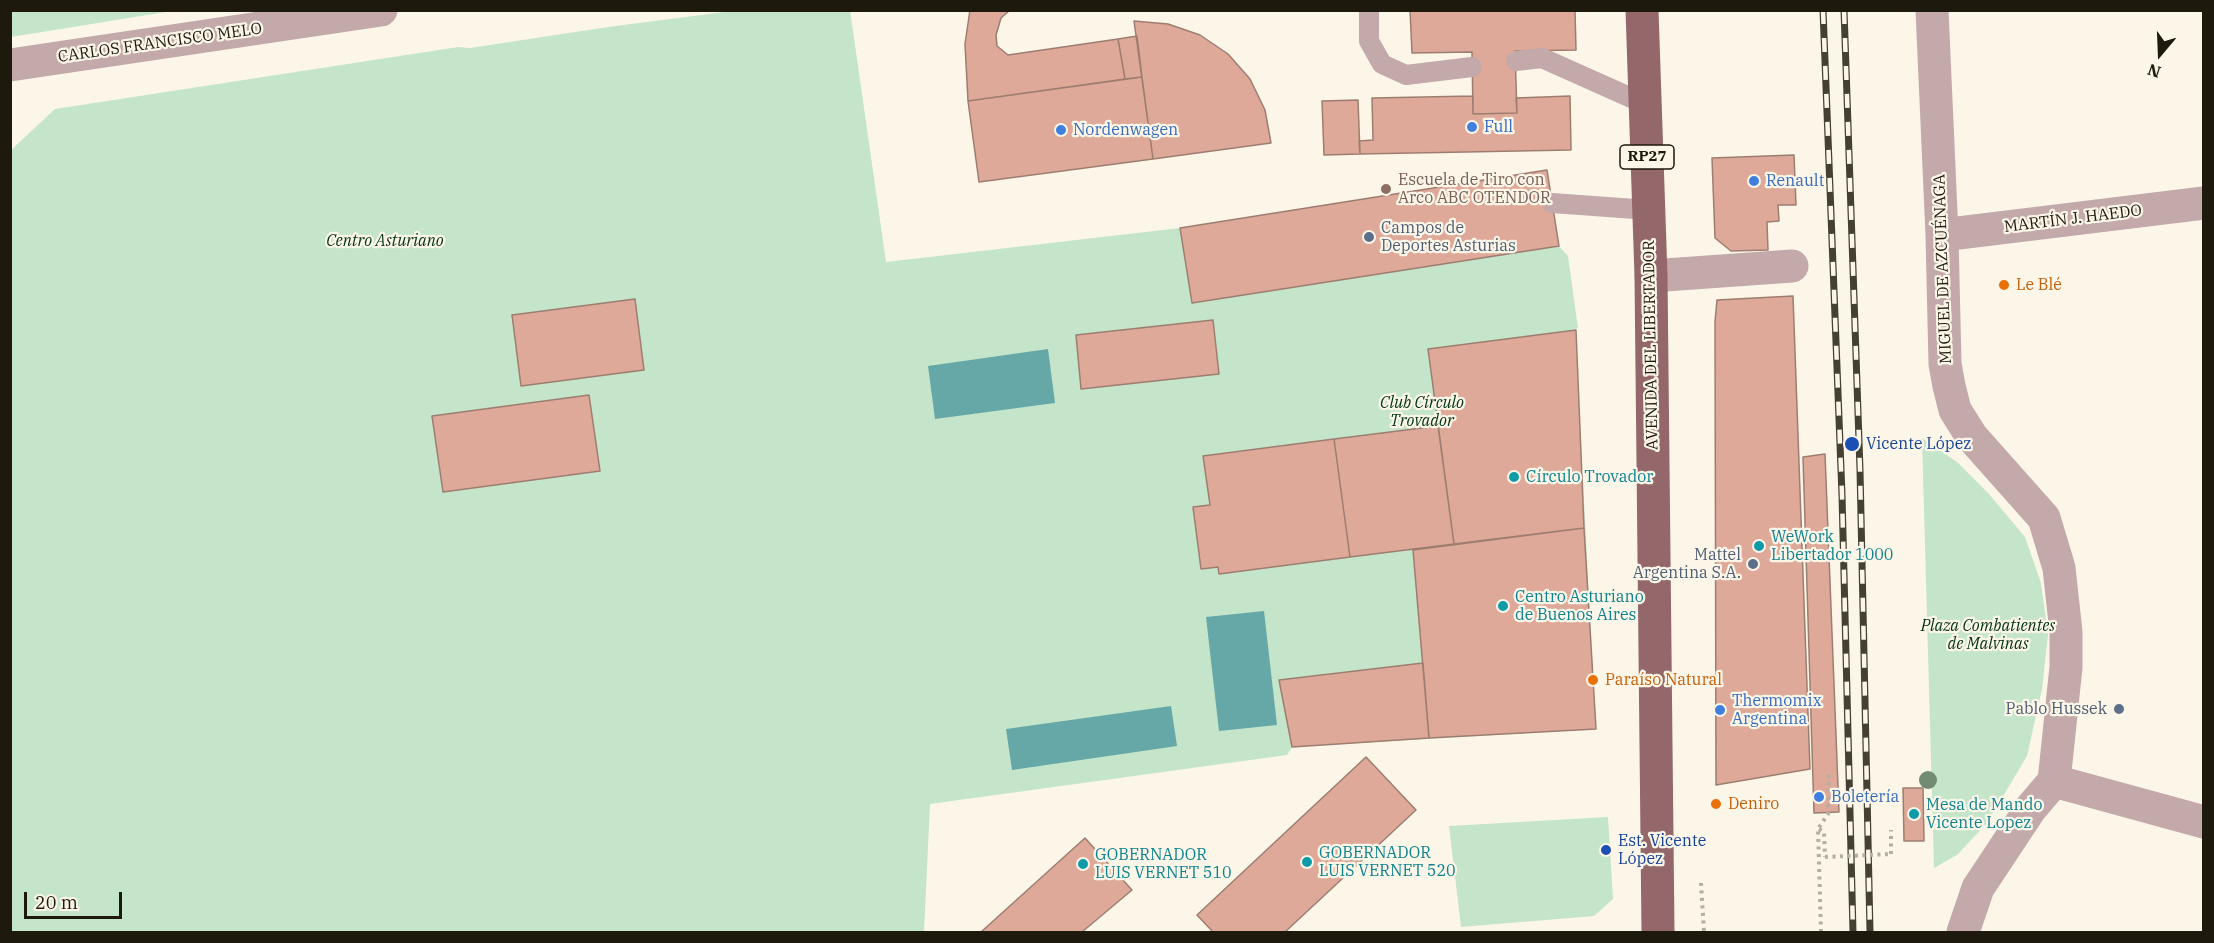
<!DOCTYPE html>
<meta charset="utf-8">
<style>
body{margin:0}
#map{position:relative;width:2214px;height:943px;overflow:hidden;background:#fcf6e9;font-family:"IBM Plex Serif",serif}
canvas{display:block}
.frame{position:absolute;inset:0;border:12px solid #1e190d;pointer-events:none}
.north{position:absolute;left:2130px;top:24px;width:60px;height:60px;-webkit-text-stroke:4px #fcf6e9;paint-order:stroke;rotate:199deg;font-size:16px;font-weight:700;line-height:24px;text-align:center;color:#1e190d}
.north::after{content:'';display:block;margin:auto;width:21px;height:27px;background:#1e190d;clip-path:polygon(50% 0,100% 100%,50% 72%,0 100%)}
.scale{position:absolute;left:24px;top:892px;width:98px;height:27px;box-sizing:border-box;border:3px solid #1e190d;border-top:0;padding-left:8px;font-size:18px;line-height:21px;white-space:nowrap;color:#1e190d;-webkit-text-stroke:4px #fcf6e9;paint-order:stroke}
</style>
<div id="map">
<canvas width="2214" height="943"></canvas>
<div class="frame"></div>
<div class="north">N</div>
<div class="scale">20 m</div>
</div>
<script>
const ctx = document.querySelector('canvas').getContext('2d');
ctx.lineJoin = 'round';
function fillPath(path, color) { ctx.fillStyle = color; ctx.fill(path, 'evenodd'); }
function trace(path, color, width, dash) { ctx.strokeStyle = color; ctx.lineWidth = width; ctx.lineCap = dash ? 'butt' : 'round'; ctx.setLineDash(dash || []); ctx.stroke(path); }
function drawText(font, color, halo, rows, align = 'center') {
  ctx.font = font + ' "IBM Plex Serif",serif'; ctx.lineWidth = 4.5; ctx.setLineDash([]); ctx.textBaseline = 'middle'; ctx.strokeStyle = halo; ctx.fillStyle = color; for (const [text, x, y, turn = 0] of rows) {
    ctx.save(); ctx.translate(x, y); ctx.rotate((+turn || 0) * Math.PI / 180); ctx.textAlign = isNaN(turn) ? turn : align; if (halo) ctx.strokeText(text, 0, 0); ctx.fillText(text, 0, 0); ctx.restore();
  }
}
fillPath(new Path2D(`
 M11 10H172V11L11 37Z
 M740 10H850L886 262 1180 228 1547 170 1559 246 1568 256 1578 328 1575 329 1596 729 1292 747 1287 755 930 804 924 932H11V150L55 109 458 47 470 48 608 27Z
 M1922 438 1957 462 1989 494 2025 537 2041 583 2048 635 2042 689 2027 756 1987 823 1957 855 1934 868Z
 M1608 817 1613 899 1594 916 1461 927 1449 826Z`), '#c4e5ca');
fillPath(new Path2D(`
 M1048 349 1055 403 935 419 928 366Z
 M1264 611 1277 725 1219 731 1206 617Z
 M1171 706 1177 746 1012 770 1006 729Z`), '#66a8a8');
const building = new Path2D(`
 M970 10H1010L1001 18 996 35 997 46 1008 55 1118 39 1125 79 968 101 965 44Z
 M1410 10H1575L1576 50 1515 51 1517 113 1473 114 1472 52 1412 53Z
 M1134 21 1168 24 1200 35 1228 54 1250 79 1265 110 1271 143 1153 159Z
 M1137 36 1142 77 1125 79 1118 39Z
 M1142 77 1153 159 979 182 968 101Z
 M1473 96V114L1517 113 1516 98 1570 96 1571 150 1360 154 1359 141 1373 140 1372 98Z
 M1358 100 1360 154 1324 155 1322 101Z
 M1794 155 1796 205H1778L1779 221 1767 222 1768 250 1731 251 1715 238 1712 158Z
 M1547 170 1559 246 1192 303 1180 228Z
 M1793 296 1810 769 1716 785 1715 322 1717 300Z
 M635 299 644 370 521 386 512 315Z
 M1213 320 1219 374 1081 389 1076 335Z
 M1576 330 1584 528 1454 544 1428 349Z
 M589 395 600 471 443 492 432 416Z
 M1438 426 1454 544 1350 557 1334 439Z
 M1334 439 1350 557 1219 574 1218 567 1201 569 1193 507 1210 505 1203 456Z
 M1825 454 1839 812 1814 813 1803 457Z
 M1584 528 1596 729 1429 738 1413 550Z
 M1423 663 1429 738 1292 747 1279 680Z
 M1366 757 1416 810 1285 932H1213L1197 915Z
 M1903 788H1923L1924 841H1904Z
 M1085 838 1132 890 1082 932H981Z`);
fillPath(building, '#dea998');
trace(building, '#9e7d71', 1.5);
trace(new Path2D(`
 M1819 829 1824 832 1825 857
 M1891 854V830
 M1701 883 1704 932
 M1821 932 1818 829 1828 814 1829 774`), '#b4aea1', 4, [3, 4.5]);
trace(new Path2D(`
 M1369 10V41L1382 64 1406 75 1472 67
 M1516 61 1542 58 1645 104
 M1552 203 1649 210`), '#c3a9aa', 20);
trace(new Path2D(`
 M1932 10 1942 235 1945 364 1949 386 1955 410 1972 437 2044 518 2059 568 2066 632V667L2054 781 2031 808 1978 888 1963 932
 M1942 235 2204 203
 M1651 276 1792 266
 M2054 781 2204 822`), '#c3a9aa', 33);
trace(new Path2D(`
 M10 65 381 10`), '#c3a9aa', 33);
trace(new Path2D(`
 M1642 10 1651 276 1658 932`), '#94676a', 33);
const rail = new Path2D(`
 M1823 10 1842 495 1853 932
 M1844 10 1860 470 1870 932`);
trace(rail, '#454034', 7);
trace(rail, '#fcf6e9', 4.5, [14]);
trace(new Path2D(`
 M1825 857 1891 854`), '#b4aea1', 4, [3, 4.5]);
ctx.fillStyle = '#728b73';
for (const [x, y] of [
 [1928,780]
]) { ctx.beginPath(); ctx.arc(x, y, 9, 0, 2 * Math.PI); ctx.fill(); }
for (const [x, y, r, color] of [
 [1472,127,6,"#3f7fe0"],
 [1061,130,6,"#3f7fe0"],
 [1754,181,6,"#3f7fe0"],
 [1386,189,6,"#8d6e63"],
 [1369,237,6,"#5c6f8a"],
 [2004,285,6,"#e8710a"],
 [1852,444,8,"#1a4fb4"],
 [1514,477,6,"#0f9aa8"],
 [1759,546,6,"#0f9aa8"],
 [1753,564,6,"#5c6f8a"],
 [1503,606,6,"#0f9aa8"],
 [1593,680,6,"#e8710a"],
 [2119,709,6,"#5c6f8a"],
 [1720,710,6,"#3f7fe0"],
 [1819,797,6,"#3f7fe0"],
 [1716,804,6,"#e8710a"],
 [1914,814,6,"#0f9aa8"],
 [1606,850,6,"#1a4fb4"],
 [1307,862,6,"#0f9aa8"],
 [1083,864,6,"#0f9aa8"]
]) { const dot = new Path2D(); dot.arc(x, y, r, 0, 2 * Math.PI); ctx.fillStyle = color; ctx.fill(dot); trace(dot, '#fcf6e9', 2); }
for (const [x, y, w] of [
 [1647,157,54]
]) { const box = new Path2D(); box.roundRect(x - w / 2, y - 12, w, 24, 4.5); ctx.fillStyle = '#fcf6e9'; ctx.fill(box); trace(box, '#1e190d', 1.5); }
drawText('bold 15px', '#1e190d', null, [
 ["RP27",1647,157]
]);
drawText('16px', '#1e190d', '#fcf6e9', [
 ["CARLOS FRANCISCO MELO",160,43,-8],
 ["MARTÍN J. HAEDO",2073,219,-7],
 ["MIGUEL DE AZCUÉNAGA",1943,269,-92],
 ["AVENIDA DEL LIBERTADOR",1651,345,-91]
]);
drawText('16px', '#366cbe', '#fcf6e9', [
 ["Full",1484,127],
 ["Nordenwagen",1073,130],
 ["Renault",1766,181],
 ["Thermomix",1732,701],
 ["Argentina",1732,719],
 ["Boletería",1831,797]
], 'left');
drawText('16px', '#785e54', '#fcf6e9', [
 ["Escuela de Tiro con",1398,180],
 ["Arco ABC OTENDOR",1398,198]
], 'left');
drawText('16px', '#4e5e75', '#fcf6e9', [
 ["Campos de",1381,228,"left"],
 ["Deportes Asturias",1381,246,"left"],
 ["Mattel",1741,555],
 ["Argentina S.A.",1741,573],
 ["Pablo Hussek",2107,709]
], 'right');
drawText('italic 16px', '#013413', '#fcf6e9', [
 ["Centro Asturiano",385,241],
 ["Club Círculo",1422,403],
 ["Trovador",1422,421],
 ["Plaza Combatientes",1988,626],
 ["de Malvinas",1988,644]
]);
drawText('16px', '#c56008', '#fcf6e9', [
 ["Le Blé",2016,285],
 ["Paraíso Natural",1605,680],
 ["Deniro",1728,804]
], 'left');
drawText('16px', '#164399', '#fcf6e9', [
 ["Vicente López",1866,444],
 ["Est. Vicente",1618,841],
 ["López",1618,859]
], 'left');
drawText('16px', '#0d838f', '#fcf6e9', [
 ["Círculo Trovador",1526,477],
 ["WeWork",1771,537],
 ["Libertador 1000",1771,555],
 ["Centro Asturiano",1515,597],
 ["de Buenos Aires",1515,615],
 ["Mesa de Mando",1926,805],
 ["Vicente Lopez",1926,823],
 ["GOBERNADOR",1319,853],
 ["LUIS VERNET 520",1319,871],
 ["GOBERNADOR",1095,855],
 ["LUIS VERNET 510",1095,873]
], 'left');
</script>
